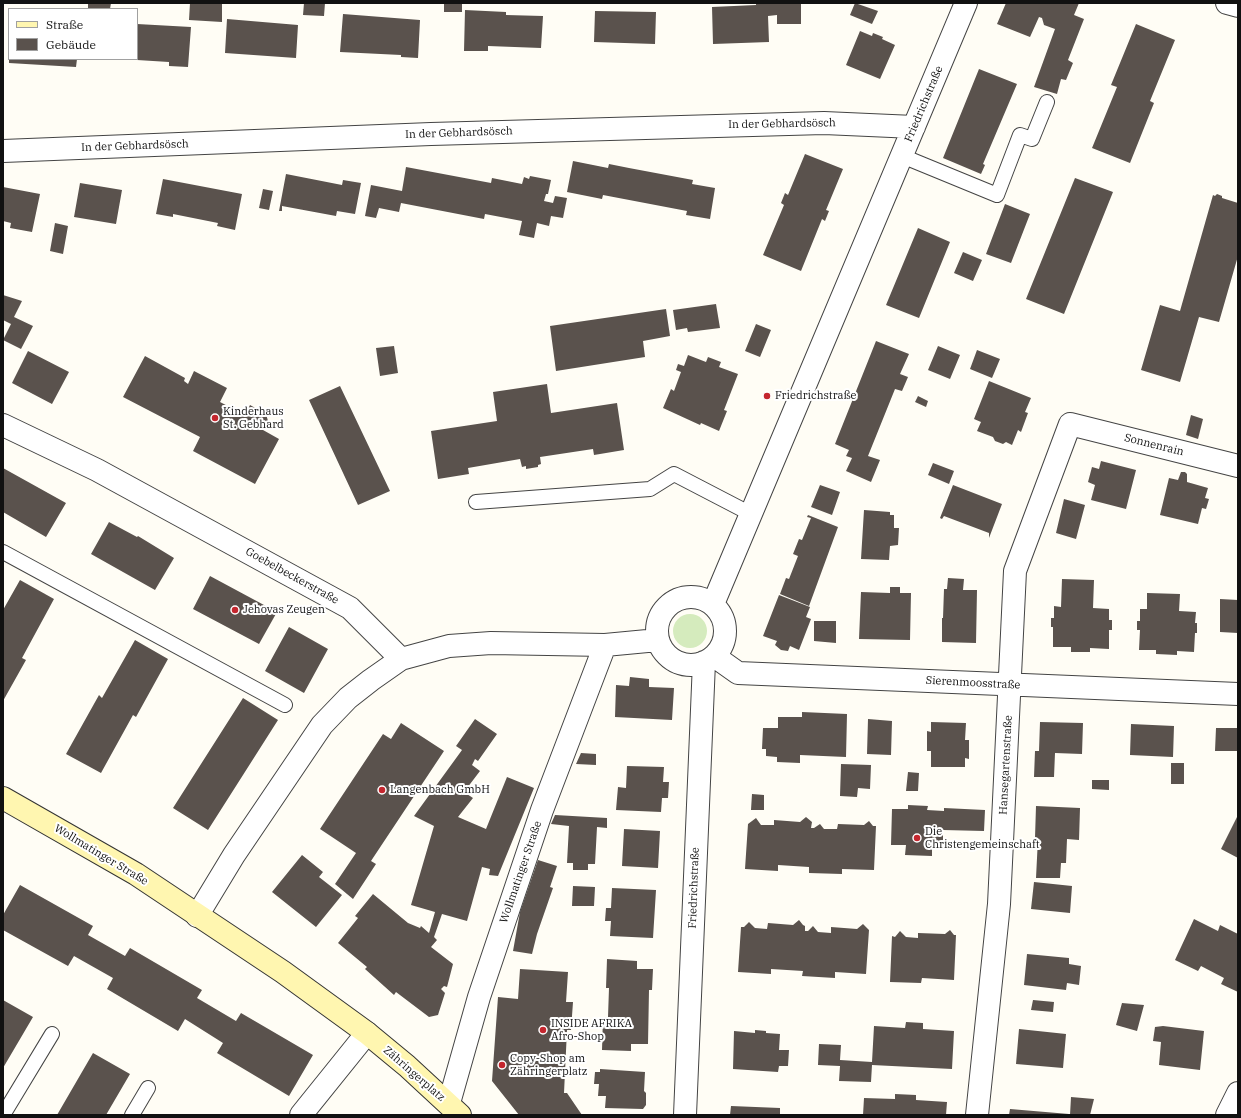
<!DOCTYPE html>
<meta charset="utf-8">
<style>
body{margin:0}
#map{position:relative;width:1241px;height:1118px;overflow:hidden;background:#fffdf5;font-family:"IBM Plex Serif",serif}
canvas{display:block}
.frame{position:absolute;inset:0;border:4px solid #111;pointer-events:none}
.legend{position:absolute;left:8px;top:8px;width:130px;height:52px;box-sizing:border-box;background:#fff;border:1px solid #a0a0a0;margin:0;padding:5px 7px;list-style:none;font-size:12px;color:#111}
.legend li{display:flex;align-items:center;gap:8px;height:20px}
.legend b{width:20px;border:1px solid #a0a0a0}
</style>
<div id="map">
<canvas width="1241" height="1118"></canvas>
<div class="frame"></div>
<ul class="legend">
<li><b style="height:5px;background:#fff6b0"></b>Straße</li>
<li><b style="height:11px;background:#5a524d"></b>Gebäude</li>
</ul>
</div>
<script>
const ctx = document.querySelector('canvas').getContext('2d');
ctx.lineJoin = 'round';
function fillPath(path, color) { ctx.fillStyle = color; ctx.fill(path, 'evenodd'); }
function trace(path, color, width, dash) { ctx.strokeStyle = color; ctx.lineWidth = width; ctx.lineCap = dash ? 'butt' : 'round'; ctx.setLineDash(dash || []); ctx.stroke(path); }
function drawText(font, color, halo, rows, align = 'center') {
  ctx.font = font + ' "IBM Plex Serif",serif'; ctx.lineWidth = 4; ctx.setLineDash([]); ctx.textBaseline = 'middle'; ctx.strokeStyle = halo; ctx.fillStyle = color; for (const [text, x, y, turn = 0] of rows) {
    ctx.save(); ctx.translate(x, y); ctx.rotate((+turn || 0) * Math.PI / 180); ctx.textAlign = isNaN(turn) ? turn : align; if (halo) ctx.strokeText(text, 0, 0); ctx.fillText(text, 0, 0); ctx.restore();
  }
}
fillPath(new Path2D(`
 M673 631a17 17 0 1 1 34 0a17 17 0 1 1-34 0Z`), '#d5ebbd');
fillPath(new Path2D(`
 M99 3H111L110 9H88V4Z
 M190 3H222V22L189 20Z
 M304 3H325L324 16 303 15Z
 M444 3H462V12H444Z
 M756 3H801V24H777V15L768 16 769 42 713 44 712 7 756 5Z
 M855 3 878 11 872 24 850 15Z
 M1006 3H1079L1074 15 1084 19 1068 60 1073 63 1066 80 1061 79 1057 94 1034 87 1055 29 1044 25 1042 18 1039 17 1030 37 997 24Z
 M465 10 506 12V15L543 16 541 48 488 46V51H464Z
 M595 11 656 12 655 44 594 42Z
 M343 14 420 20 418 58 401 57V55L340 52Z
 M227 19 298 25 296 58 225 53Z
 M137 24 191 27 188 67 169 66V62L137 60Z
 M1136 24 1175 40 1150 101 1154 103 1130 163 1092 148 1117 87 1111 85Z
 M860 31 872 36 873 33 883 37 882 39 895 45 880 79 846 65Z
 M9 59H77L76 67 9 63Z
 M979 69 1017 84 983 164 985 165 981 174 943 158Z
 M805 154 843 169 826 210 829 211 825 221 822 219 801 271 763 255 784 205 781 203 785 193 788 195Z
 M573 161 608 168 609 164 629 168 693 180 692 184 715 188 710 219 686 215 687 211 603 195 602 199 567 192Z
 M406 167 491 183 492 178 522 184 524 177 529 179 530 176 551 180 548 194H546L544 201 553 203 555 196 567 198 563 218 551 216 549 226 537 223 534 238 519 235 522 221 485 214 484 219 401 203 399 212 379 208 376 218 365 216 371 185 402 191Z
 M286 174 342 185 343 180 361 183 355 214 337 211 336 216 282 206V211H279Z
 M1075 178 1113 192 1064 314 1026 299Z
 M163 179 242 194 235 230 217 226 218 223 173 214V217L156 214Z
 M80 183 122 190 116 224 74 217Z
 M3 187 40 194 32 232 10 228 11 223 3 221Z
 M263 189 273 191 269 210 259 208Z
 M1217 194 1222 196V198L1238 203V256L1219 322 1199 317 1180 382 1141 370 1160 305 1180 311 1213 195 1215 196Z
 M1005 204 1030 214 1011 263 986 254Z
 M55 223 68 226 63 254 50 251Z
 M918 228 950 242 919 318 886 305Z
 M963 252 982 260 973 281 954 273Z
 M3 295 22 301 14 317 33 326 21 349 3 340 11 324 3 320Z
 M716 304 720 328 688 332 687 328 676 330 673 310Z
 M666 309 670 336 643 341 645 357 556 371 550 326Z
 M756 324 771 330 760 357 745 351Z
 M876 341 909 354 900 374 908 377 902 391 895 389 868 456 880 460 871 482 846 471 852 458 846 456 849 450 835 444Z
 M394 346 398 373 380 376 376 348Z
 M938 346 960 355 950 379 928 370Z
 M977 350 1000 359 992 378 970 369Z
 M28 351 69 372 52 404 12 383Z
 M688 355 706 362 708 357 721 362 719 367 738 374 724 410 727 411 719 431 701 423 700 425 663 408 671 389 674 391 681 372 676 370 678 364 684 366Z
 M145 356 185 378 184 381 188 384 194 371 227 388 220 402 245 415 250 405 266 414 268 421 263 430 279 439 255 484 193 451 200 437 123 397Z
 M989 381 1031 398 1025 412 1028 413 1021 432 1018 430 1012 445 1006 442 1003 444 995 441 993 437 977 431 981 422 974 419Z
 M547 384 551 413 617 403 624 450 594 455 593 449 540 457 541 464 538 465V467L526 469V466L522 467 520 459 468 468 469 474 438 479 431 431 497 421 493 392Z
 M340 386 390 491 358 505 309 400Z
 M918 396 928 401 926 407 915 402Z
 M1191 415 1203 419 1198 439 1186 435Z
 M1101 461 1136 470 1126 509 1091 500 1095 485 1088 482 1092 467 1099 469Z
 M933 463 954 471 949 484 928 475Z
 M3 468 66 503 46 537 3 512Z
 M1181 472H1185L1187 474V482L1208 488 1205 498 1209 499 1206 509 1202 508 1198 524 1160 515 1169 478 1178 480Z
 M820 485 840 492 832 515 811 507Z
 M953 485 1002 504 989 538V533L944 516 942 519 940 518Z
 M1064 499 1085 505 1076 539 1056 533Z
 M864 510 890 512V515H894V528H899L898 545 890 546 889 560 861 559Z
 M808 515 838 527 809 606 780 594 786 578 789 579 798 556 793 554 799 539 802 540 811 518 807 517Z
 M109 522 137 537 138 536 174 558 155 590 91 554Z
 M210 576 277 612 259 644 193 609Z
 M948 578 964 579 963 590H977L976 643 942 642V618H943L944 589H947Z
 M1062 579 1094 580 1093 608 1109 609V620H1112V630H1109V649L1090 648V652H1071V647H1053V627H1051V618H1054V606L1061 607Z
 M20 580 54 599 22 658 26 660 3 701V610Z
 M890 587H900V593H911L910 640 859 639 861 592 890 593Z
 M1147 593 1180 594 1179 611 1196 612 1195 623H1197V633H1195L1194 652 1177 651V655L1156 654V650H1139L1140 630H1137V621H1140V609H1147Z
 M779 595 810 607 806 617 811 619 799 650 790 646 788 651 781 650 775 645 777 641 763 636Z
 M1220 599 1238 600V633L1220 632Z
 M814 621H836V643L814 641Z
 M289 627 328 649 304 693 265 671Z
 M135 640 168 659 136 717 133 715 101 773 66 754 99 695 102 698Z
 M630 677 649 679V687L674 688 672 720 615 717 616 685 629 686Z
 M243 698 278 720 208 830 173 808Z
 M802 712 847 714 846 757 800 755V763L777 762V757L766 756V749H762L763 728H778V717H802Z
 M475 719 497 734 478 761 475 759 472 765 480 771 464 792 473 798 458 817 486 829 507 777 534 788 498 876 489 875 490 869 482 867 467 921 442 914 434 937 437 940 431 947 453 964 447 987 444 986 441 989 445 993 438 1015 429 1017 396 992 394 995 365 969 367 967 338 943 358 918 355 916 373 894 408 923 420 928 421 926 429 933 435 912 411 905 434 826 414 816 462 750 456 746Z
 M868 719 892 721 891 755 867 754Z
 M931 722 966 723 965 740H969V759L965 758V767H931V751H927V731L931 732Z
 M1040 722 1083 723 1082 754 1055 753 1054 777H1034L1035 751H1039Z
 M401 723 444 751 371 861 376 864 353 899 335 884 356 853 320 829 383 734 391 739Z
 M1131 724 1174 726 1173 757 1130 755Z
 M1216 728H1238V751H1215Z
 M581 753 596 754V765L576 764Z
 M1171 763H1184V784H1171Z
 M841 764 871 765 870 789 858 788 857 797 840 796Z
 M627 766 664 767 663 782H669L668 798H662L661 812 616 810 618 787 626 788Z
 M908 772 919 773 918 791H906Z
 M1092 780H1109V790L1092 789Z
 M752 794 764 795V810H751Z
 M908 805 928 806 927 810 944 811V808L985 810 984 831 943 830V847H932V856L905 855 906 845H891L892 809H908Z
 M1036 806 1080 808 1079 840 1067 839 1066 863H1061L1060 878H1036L1038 838H1035Z
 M555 815 607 818V828L597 827 595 864H588V870H573V863H567L569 826 551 824Z
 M1238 815V858L1221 849Z
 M806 817 812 822 811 828H814L820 824 824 829H837L838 824 864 825 869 821 873 826H876L874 870 842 869V874L809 873V867L778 865V871L745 869 748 824 756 818 761 825H774V820L800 822Z
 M624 829 660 831 658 868 622 866Z
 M302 855 323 872 319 877 342 895 316 927 272 892Z
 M538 860 557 866 550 887 553 888 537 934 532 954 513 951 520 912Z
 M1034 882 1072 886 1070 913 1031 909Z
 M20 885 93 926 88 935 125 956 130 948 202 990 197 998 236 1021 241 1013 313 1055 289 1096 217 1053 223 1043 185 1019 178 1031 107 989 113 978 74 956 68 966 3 930V915Z
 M573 886 595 887 594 906H572Z
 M612 888 656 890 653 938 610 936 611 921H605L606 908H611Z
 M1194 919 1218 931 1220 925 1238 934V992L1221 984 1224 978 1201 966 1198 971 1175 960Z
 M799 920 803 925 805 926V931H808L813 926 818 932 831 933V927L857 929 863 924 869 930 866 974 835 972V978L802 976 803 971 771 969V974L738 972 741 927H744L749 922 755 928 767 929 768 923 793 925Z
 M950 930 954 935H956L954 980 922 978 921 983 890 982 892 936 895 937 900 931 906 937 918 938V933L945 934Z
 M1027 954 1069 958V964L1081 966 1079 985 1067 983 1066 990 1024 985Z
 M607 959 637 961V969H653L652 990H649L648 1044H631V1051L602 1050 603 1017H608L609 988H606Z
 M520 969 568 972 566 1002H573L571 1030H567L564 1093H567L582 1115H519L492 1081 498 997 518 999Z
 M3 1000 33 1017 3 1068Z
 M1033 1000 1054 1002 1053 1012 1031 1010Z
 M1122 1003 1144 1005 1137 1031 1116 1025Z
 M906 1022 923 1023V1029L954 1031 952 1069 872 1065 871 1082 839 1081 840 1066 818 1065 819 1044 841 1045 840 1060 872 1062 874 1026 905 1028Z
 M1163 1026 1204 1031 1200 1070 1159 1065 1161 1042 1153 1041 1155 1027Z
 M1019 1029 1066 1034 1063 1068 1016 1064Z
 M755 1030 766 1031V1033L780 1034 779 1050H789L788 1066H779L778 1072 733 1069 734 1031 755 1033Z
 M93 1053 130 1074 106 1115H57Z
 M600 1069 645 1072 644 1091 646 1093V1105L643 1109 605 1108 606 1096H598L599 1084H594L595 1072H600Z
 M895 1094 916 1095V1100L947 1102 946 1115H863L864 1098 895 1099Z
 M1071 1097 1094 1099 1090 1115H1070Z
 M731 1106 780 1108V1115H730Z
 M1010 1109 1069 1114V1115H1009Z`), '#5a524d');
const service = new Path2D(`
 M902 156 997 195 1020 135 1032 139 1047 102
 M476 502 650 489 674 474 751 514
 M3 552 285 705
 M3 1115 52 1034
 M132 1115 148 1088`);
const minor = new Path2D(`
 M1227 3 1238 6
 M3 151 431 134 824 123 914 127
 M3 425 97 470 350 608 401 659
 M657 631a34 34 0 1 1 68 0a34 34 0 1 1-68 0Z
 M713 604 966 3
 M714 656 738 673 1238 694
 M197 916 234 855 322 725 348 698 371 680 401 659 449 646 491 643 605 645 658 640
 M449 1103 479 997 542 810 605 645
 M301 1115 367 1033
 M685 1115 704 662
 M977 1115 999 904 1015 571 1070 424 1238 466
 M1227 1115 1238 1093`);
const secondary = new Path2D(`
 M3 798 136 874 283 972 367 1033 407 1066 460 1115`);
trace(service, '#444', 16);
trace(minor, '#444', 24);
trace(secondary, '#333', 24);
trace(service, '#fff', 14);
trace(minor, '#fff', 22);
trace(secondary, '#fff6b0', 22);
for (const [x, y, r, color] of [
 [767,396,4,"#c4262e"],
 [215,418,4,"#c4262e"],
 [235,610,4,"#c4262e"],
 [382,790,4,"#c4262e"],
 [917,838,4,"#c4262e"],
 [543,1030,4,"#c4262e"],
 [502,1065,4,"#c4262e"]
]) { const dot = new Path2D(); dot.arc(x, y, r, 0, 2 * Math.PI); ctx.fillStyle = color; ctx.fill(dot); trace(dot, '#fff', 1.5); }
drawText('11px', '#111', '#fff', [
 ["Friedrichstraße",924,104,-67],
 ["In der Gebhardsösch",782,124,-1],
 ["In der Gebhardsösch",459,133,-2],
 ["In der Gebhardsösch",135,146,-2],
 ["Sonnenrain",1154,445,14],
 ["Goebelbeckerstraße",292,576,29],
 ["Sierenmoosstraße",973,683,3],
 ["Hansegartenstraße",1006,765,-87],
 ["Wollmatinger Straße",101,855,31],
 ["Wollmatinger Straße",521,872,-71],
 ["Friedrichstraße",694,888,-88],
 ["Zähringerplatz",414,1074,41]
]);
drawText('11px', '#111', '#fff', [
 ["Friedrichstraße",775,396],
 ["Kinderhaus",223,412],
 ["St. Gebhard",223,425],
 ["Jehovas Zeugen",243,610],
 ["Langenbach GmbH",390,790],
 ["Die",925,832],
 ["Christengemeinschaft",925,845],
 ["INSIDE AFRIKA",551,1024],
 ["Afro-Shop",551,1037],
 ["Copy-Shop am",510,1059],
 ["Zähringerplatz",510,1072]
], 'left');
</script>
